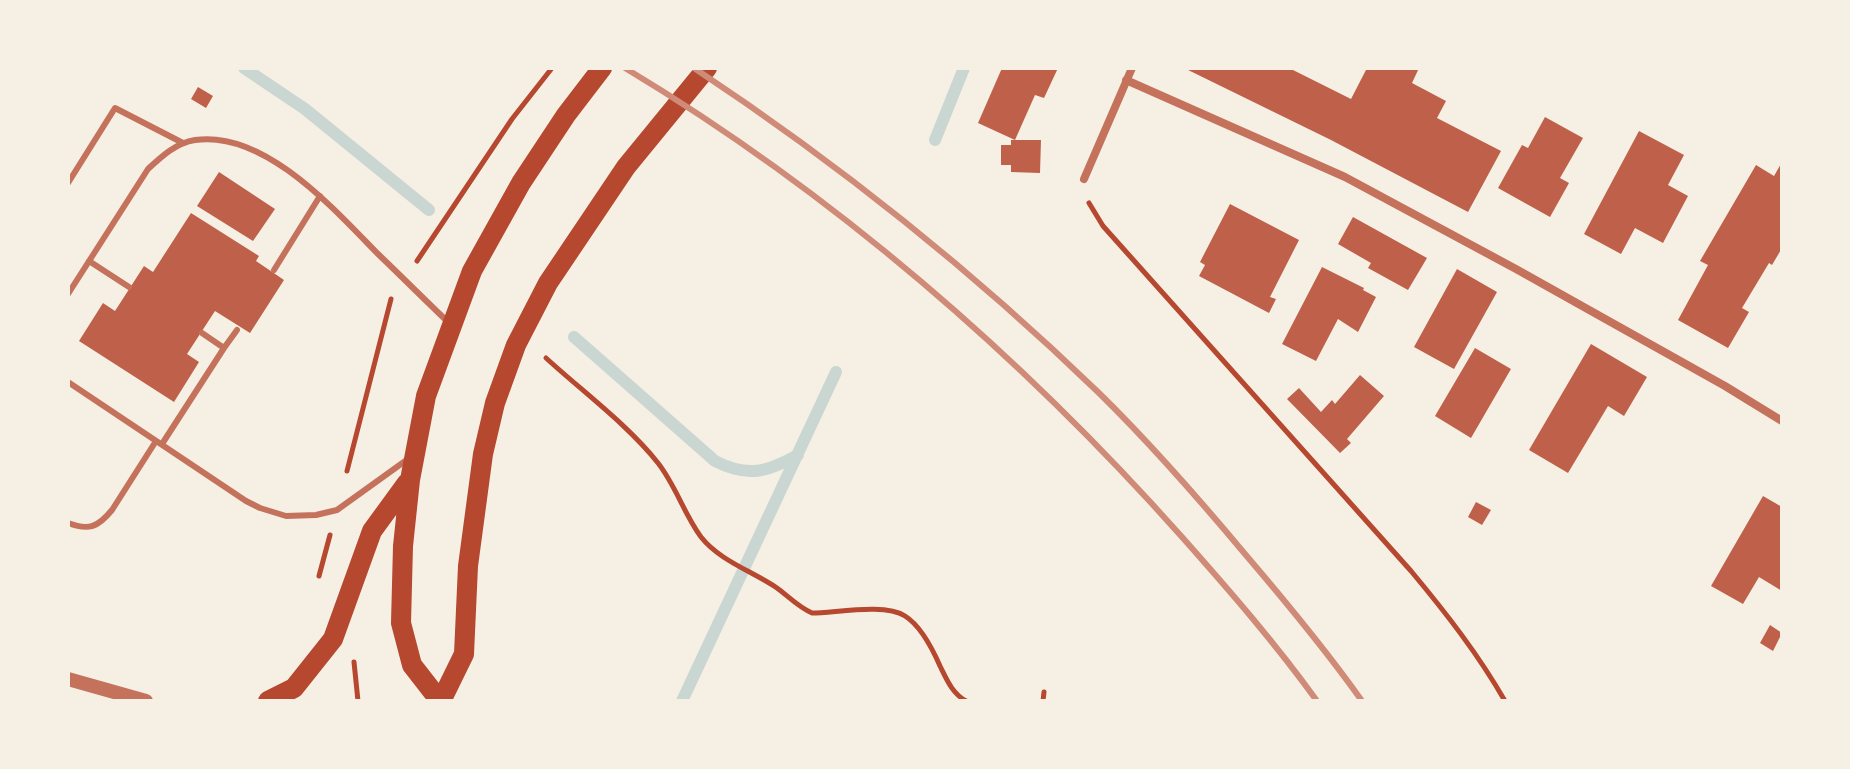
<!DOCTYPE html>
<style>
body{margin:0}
#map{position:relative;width:1850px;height:769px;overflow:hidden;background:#f6efe4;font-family:"Exo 2",sans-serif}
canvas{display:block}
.frame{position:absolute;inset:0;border:70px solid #f6efe4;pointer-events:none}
</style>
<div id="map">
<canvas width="1850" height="769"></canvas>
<div class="frame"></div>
</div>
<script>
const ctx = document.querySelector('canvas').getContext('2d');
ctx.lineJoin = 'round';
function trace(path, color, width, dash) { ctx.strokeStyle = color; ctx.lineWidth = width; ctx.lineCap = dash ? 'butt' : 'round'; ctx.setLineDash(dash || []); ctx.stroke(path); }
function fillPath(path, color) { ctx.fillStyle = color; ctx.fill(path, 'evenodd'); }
trace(new Path2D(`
 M244 68 305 109 429 210
 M935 140 964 68
 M574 337 715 461C748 478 767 472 798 455
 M682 701 836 372`), '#c9d6d2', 12);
fillPath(new Path2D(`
 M1002 68H1058L1044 98 1035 95 1015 140H1041L1040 173 1011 172V165H1001V145H1011V140H1015L978 123Z
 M1184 68H1289L1351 99 1367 68H1419L1412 83 1446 101 1437 118 1501 151 1468 212 1331 140Z
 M198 87 213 96 206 108 191 99Z
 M1545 117 1583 138 1560 178 1569 183 1550 217 1498 188 1522 145 1528 148Z
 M1639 131 1684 155 1668 185 1688 196 1663 243 1635 228 1621 254 1584 234Z
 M1782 162V248L1772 265 1769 263 1742 308 1749 312 1728 348 1678 320 1708 265 1700 261 1756 165 1774 176Z
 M219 172 275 209 253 241 197 206Z
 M1230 204 1299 240 1270 297 1276 299 1269 313 1199 276 1205 265 1200 262Z
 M191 213 259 256 256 261 284 280 250 333 215 311 187 354 199 362 174 402 79 341 103 303 115 311 144 266 153 272Z
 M1353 217 1427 258 1408 290 1368 268 1371 263 1338 244Z
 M1322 267 1364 288 1363 290 1376 297 1358 332 1338 319 1316 361 1282 344Z
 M1457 269 1497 292 1454 369 1414 347Z
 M1591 344 1647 377 1624 416 1608 406 1568 473 1529 450Z
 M1475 348 1511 369 1471 438 1435 416Z
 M1360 375 1384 396 1347 439 1351 443 1340 453 1287 399 1299 388 1321 412 1332 400 1335 404Z
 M1763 496 1782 507V591L1759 577 1743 604 1711 586Z
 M1476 502 1491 510 1482 525 1468 517Z
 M1770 625 1782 633 1773 651 1760 643Z`), '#bf614a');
trace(new Path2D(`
 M1089 203 1103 226 1411 571C1446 613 1478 654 1505 701
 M417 261 512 119 552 68
 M546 358C582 391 628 425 658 463 676 486 684 514 701 537 720 561 752 571 777 588 788 596 798 607 812 613 835 613 885 603 905 616 921 626 933 650 940 666 947 680 952 693 966 701
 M347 471 391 299
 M319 576 330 535
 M354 662 358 701
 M1043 701 1044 692`), '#b5482f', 5);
trace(new Path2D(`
 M68 183 115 108 183 143
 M89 261 129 287
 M274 270 320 196
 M68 294 148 169C162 156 176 143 195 140 264 130 333 208 377 253 401 276 424 299 448 322
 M224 348 237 330
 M68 382 246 501 260 508 286 516 316 515 337 510 408 459
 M162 444 224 348 202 333
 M68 523C89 531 98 527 112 510L156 441`), '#c5725c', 6);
trace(new Path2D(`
 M1126 80 1345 177 1516 269 1725 386 1782 421
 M1084 179 1132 68`), '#c5725c', 8);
trace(new Path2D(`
 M68 679 146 701`), '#c5725c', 14);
trace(new Path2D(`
 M268 701 294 688 333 639 372 531 407 483
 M440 701 412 665 401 623 403 546 410 480 426 396 472 271 521 183 566 115 602 68
 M441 701 464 654 468 566 483 454 495 403 516 345 548 283 626 167 707 68`), '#b5482f', 20);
trace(new Path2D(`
 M625 68C833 193 1021 356 1182 537 1229 590 1276 644 1317 701
 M694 68C839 164 974 272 1099 393 1151 444 1199 499 1245 554 1286 602 1326 650 1362 701`), '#cf8b77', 6);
</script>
